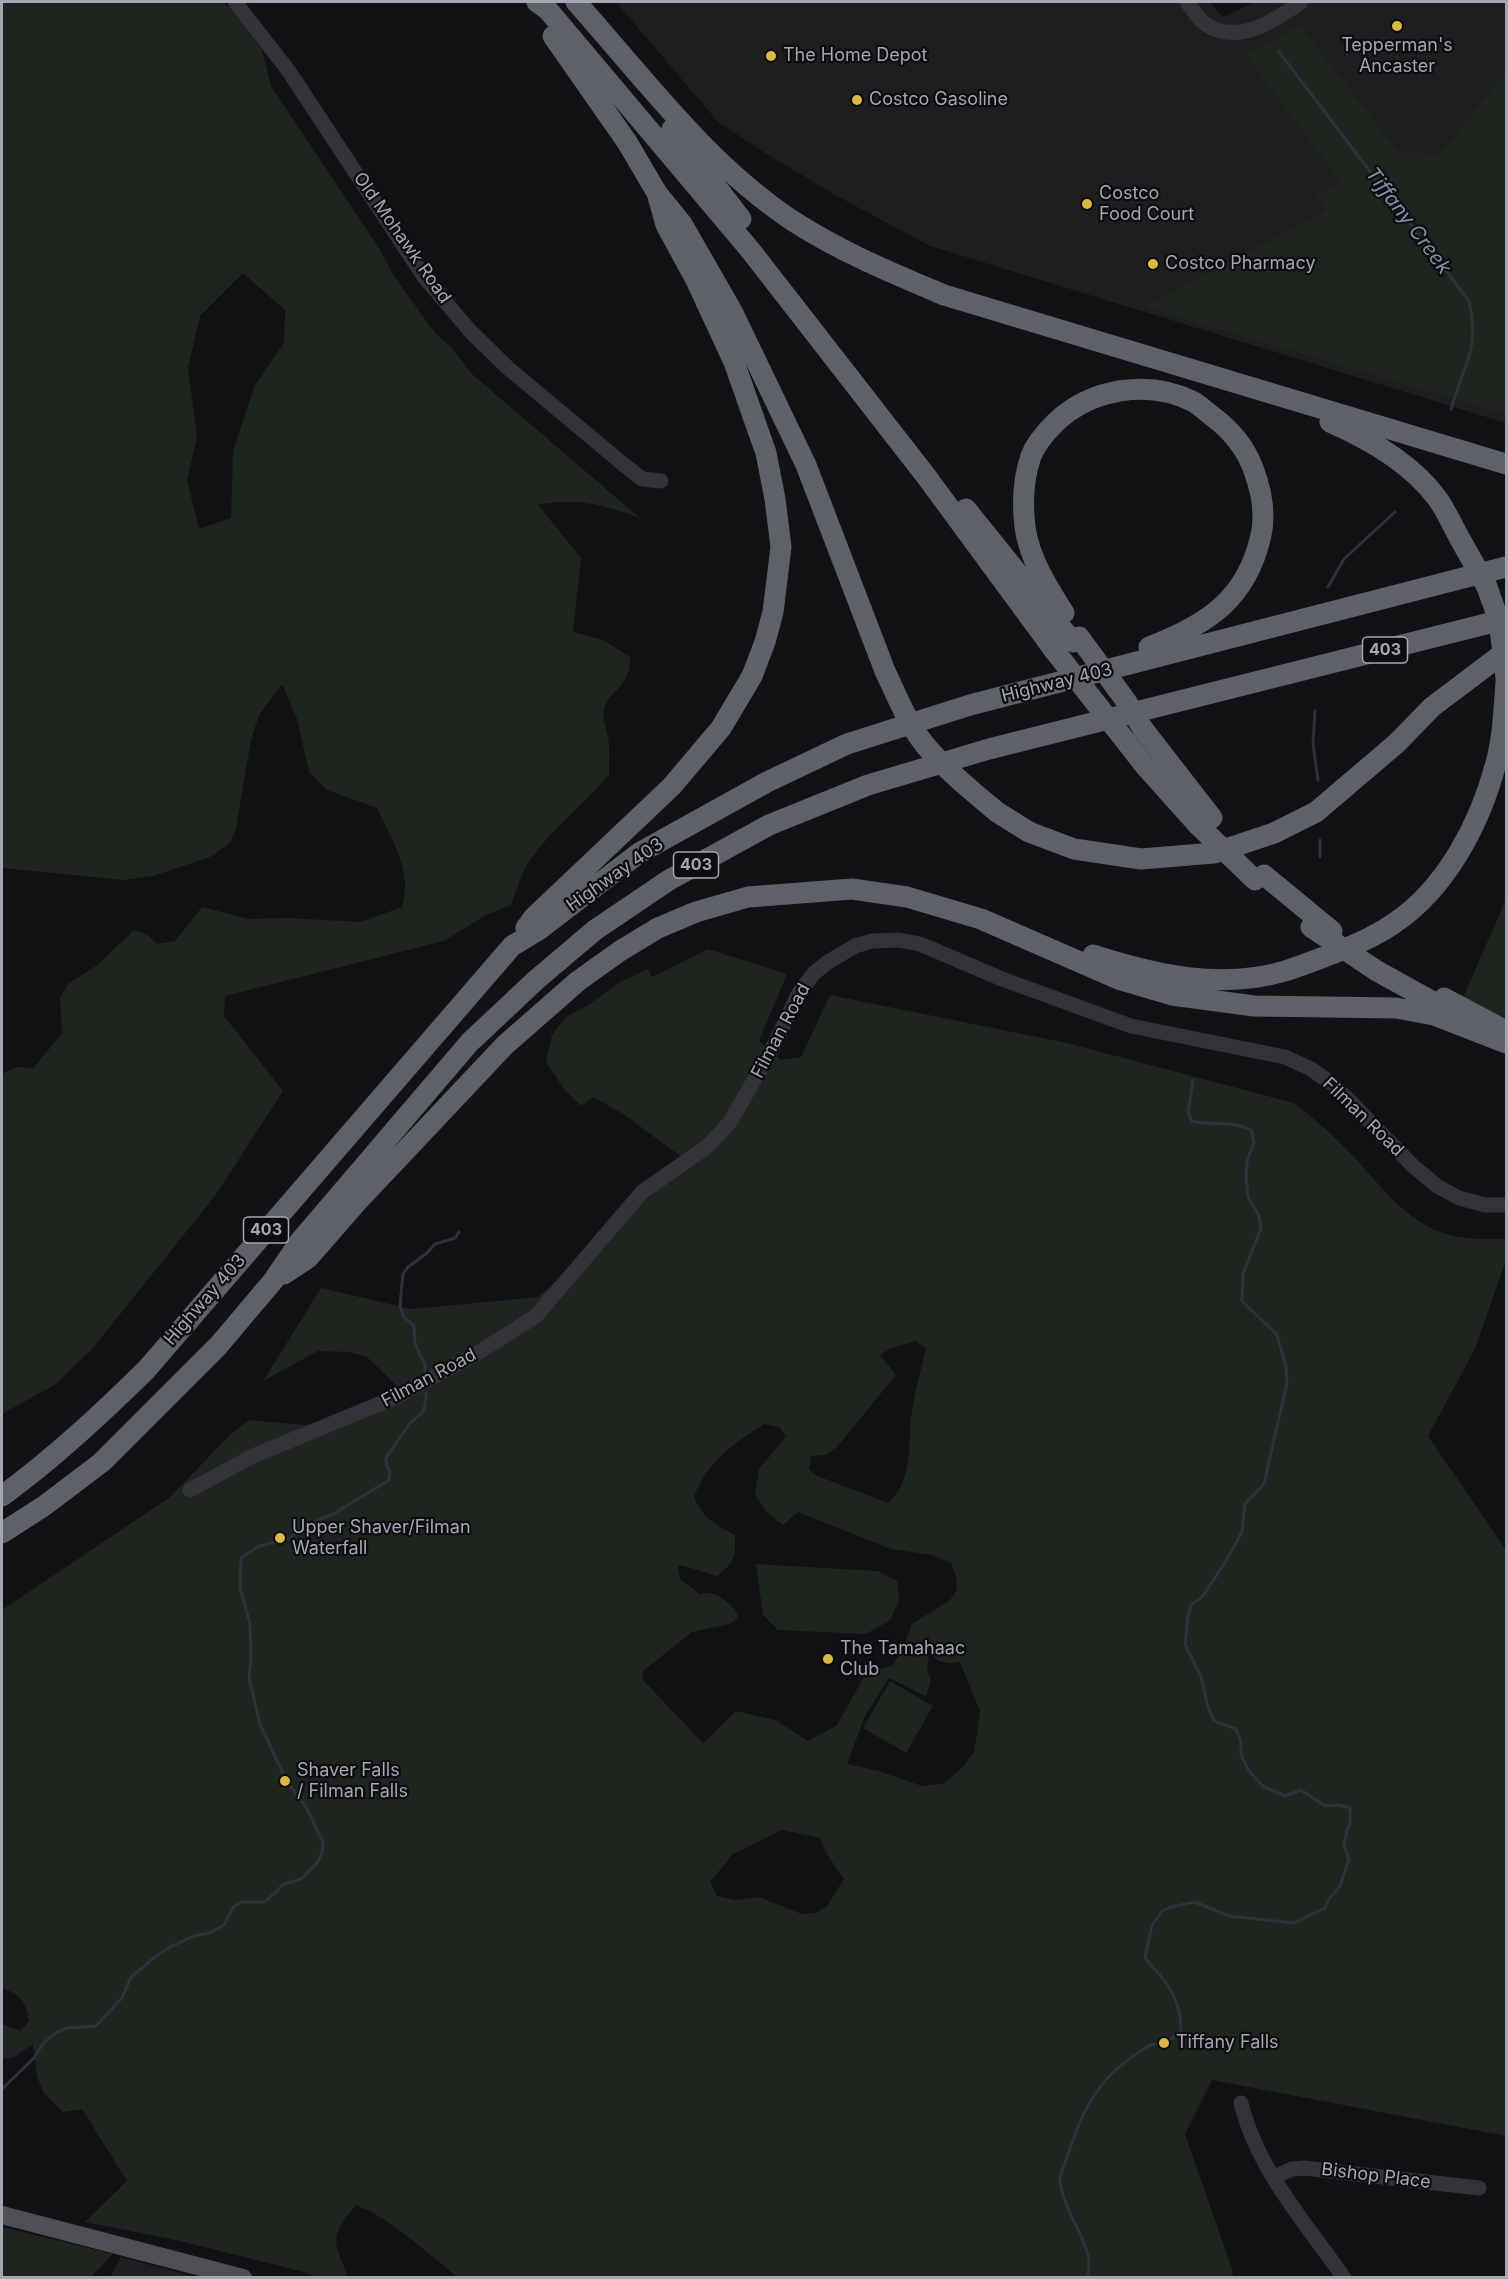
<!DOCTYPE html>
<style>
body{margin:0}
#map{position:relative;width:1508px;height:2279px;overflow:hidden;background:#121113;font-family:Inter,sans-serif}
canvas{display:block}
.frame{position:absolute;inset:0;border:3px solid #a4a7b2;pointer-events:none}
</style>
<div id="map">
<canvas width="1508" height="2279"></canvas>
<div class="frame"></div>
</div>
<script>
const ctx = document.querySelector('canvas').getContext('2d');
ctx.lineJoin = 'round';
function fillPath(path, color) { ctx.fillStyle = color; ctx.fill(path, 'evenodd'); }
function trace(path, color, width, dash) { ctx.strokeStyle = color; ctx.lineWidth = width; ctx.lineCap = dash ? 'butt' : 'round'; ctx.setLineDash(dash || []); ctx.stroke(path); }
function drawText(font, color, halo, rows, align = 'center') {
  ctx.font = font + ' Inter,sans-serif'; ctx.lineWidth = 4.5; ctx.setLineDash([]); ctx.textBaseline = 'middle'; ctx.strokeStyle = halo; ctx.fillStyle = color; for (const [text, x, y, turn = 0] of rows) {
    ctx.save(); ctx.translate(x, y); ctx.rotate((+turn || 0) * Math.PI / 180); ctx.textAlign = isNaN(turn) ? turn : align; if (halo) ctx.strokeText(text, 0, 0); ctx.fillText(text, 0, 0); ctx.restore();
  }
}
fillPath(new Path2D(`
 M616 2H1210L1223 17 1255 2H1506V423L930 246 837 196 765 153 718 122Z
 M121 2257 196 2277H110Z`), '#1e1e1f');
fillPath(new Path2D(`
 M2 2H223L237 16 262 50 271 86 379 248 394 276 435 333 452 348 472 374 640 518C603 505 578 497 538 505L581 558 573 632 603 640 630 657C631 688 608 690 604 710 602 720 607 728 608 737 610 749 609 762 609 775 584 804 547 833 527 865 520 877 516 892 511 905L486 915 444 941 225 996 224 1016 283 1091 215 1196 93 1348 56 1384 2 1414V1074L16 1067 33 1068 62 1034 60 998 68 984 96 966 134 930 147 935 157 944 175 941 202 907 249 919 289 918 361 922 402 907C413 871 392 841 377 808L327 790 309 772 297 719 282 684 259 715 251 740 236 829 230 843 210 857 153 876 124 880 2 868ZM243 273 285 310 284 343 255 385 233 451 231 518 199 529 187 480 197 437 188 368 200 316Z
 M1299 25 1397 150 1440 155 1506 72V414L1144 307 1325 211 1317 194 1341 182 1244 53 1276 40Z
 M1506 899V1024L1462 1000Z
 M708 949 787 974 759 1041 781 1060 801 1057 830 995 1067 1043 1294 1103C1315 1119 1334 1136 1353 1156 1381 1185 1405 1222 1447 1234 1465 1240 1488 1239 1506 1239V1260L1475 1349 1428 1436 1506 1550V2136L1212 2080 1185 2134 1232 2269 1233 2277H457C425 2251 394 2221 356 2205 332 2235 331 2238 347 2273L344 2277H316L304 2272 180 2241 85 2222 127 2181 82 2109 63 2112 43 2092 37 2076 33 2044 14 2057 2 2059V2024L20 2031 29 2021C26 2000 20 1996 2 1987V1610L169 1498 232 1433 249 1420 325 1427 400 1399 397 1386 367 1357 348 1352 318 1351 263 1381 321 1288 411 1309 538 1297 603 1240 686 1160 623 1114 593 1097 581 1106 564 1089 546 1062 552 1035 566 1017 588 1005 620 982 648 969 652 977ZM915 1341 926 1348C921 1371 914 1394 911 1417 908 1447 913 1481 888 1503L815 1475 809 1469 811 1456 825 1455 837 1447 896 1375 880 1355 890 1349ZM764 1424 779 1427 786 1437 759 1469 755 1494 766 1512 783 1525 798 1512 891 1549 932 1555 951 1563 956 1576 957 1590 950 1600 912 1624 901 1653 891 1666 866 1673 837 1725 808 1741 775 1720 736 1711 703 1743 642 1679 643 1671 692 1632 729 1624 739 1618C734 1605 714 1588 700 1594L680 1579 678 1567 681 1565 717 1576C734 1563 736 1557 735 1535 715 1524 703 1519 694 1497 706 1463 734 1443 764 1424ZM929 1652C940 1664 945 1664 960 1662L980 1711 974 1752 962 1768 945 1783 922 1786 879 1771 847 1764 865 1716 889 1678 926 1696 931 1680 927 1670ZM782 1830 820 1838 826 1853 844 1879 827 1906 816 1913 802 1914 759 1897 735 1900 717 1896 710 1882 733 1854Z
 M756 1564 878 1571 897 1581 899 1601 890 1620 866 1634 778 1630 763 1615Z
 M890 1681 933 1706 906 1753 863 1728Z
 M2 2227 113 2254 91 2277H2Z`), '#1e251f');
trace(new Path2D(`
 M1279 52 1469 301C1480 350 1464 364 1451 409
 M1328 587 1344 559 1395 512
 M1315 711 1313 744 1318 780
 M1320 840V857
 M425 1374V1365L415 1344 414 1326 403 1316 400 1305 403 1274 408 1267 427 1253 435 1244 455 1238 459 1232
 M2 2089 34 2058 42 2045 55 2033 67 2028 96 2026 122 1998 131 1977 155 1957 170 1947 194 1936 212 1932 224 1925 233 1907 242 1902H265L284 1884 301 1879 317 1863 322 1852 323 1842 307 1809 286 1780 260 1724 249 1678 251 1660 250 1624 240 1587 241 1558 259 1546 291 1538 298 1529 335 1513 389 1480 390 1471 387 1467 386 1459C390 1450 402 1435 408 1426 419 1411 426 1419 426 1393
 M1088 2278C1088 2271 1090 2261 1088 2255 1081 2229 1064 2210 1060 2182 1059 2173 1066 2161 1069 2152 1085 2102 1101 2076 1145 2048 1158 2039 1166 2048 1181 2030 1181 1998 1166 1981 1145 1958L1152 1925 1162 1911 1171 1907 1195 1902 1229 1916 1294 1923 1325 1908 1328 1900 1340 1886 1349 1859 1344 1845 1347 1830 1350 1824V1808L1338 1805 1325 1806 1301 1790 1285 1796 1264 1787 1249 1771 1241 1755V1742L1236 1729 1214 1721 1208 1707 1201 1677 1185 1644 1188 1616 1191 1605 1203 1596 1226 1561 1242 1532 1245 1504 1264 1484 1287 1383 1286 1366 1277 1335 1242 1301 1243 1274 1261 1228 1259 1216 1248 1197 1246 1177 1247 1161 1254 1142 1251 1130C1232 1120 1212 1126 1192 1121L1188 1112 1193 1080`), '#2c323a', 3);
trace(new Path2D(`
 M235 2 288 70 425 278 471 332 508 368 623 464 642 479 661 481
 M1187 2C1192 8 1197 18 1204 23 1236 47 1274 21 1301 2
 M190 1490 253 1456 396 1397 476 1354 536 1316 642 1192 708 1146 730 1122 772 1049 799 993 814 973 828 962 855 946 872 941 899 940 920 944 1002 979 1131 1026 1285 1057 1311 1069 1334 1085 1413 1166 1437 1186 1459 1198 1485 1205H1506
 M1241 2103C1257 2169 1305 2222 1344 2278
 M1274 2177 1292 2169 1304 2168 1479 2188`), '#333337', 15);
trace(new Path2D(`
 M2 2215 243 2278`), '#4f5056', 18);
trace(new Path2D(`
 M537 2 548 10 751 251 926 476 1054 650
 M576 2C644 78 707 164 793 221 841 252 892 273 944 295L1506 464
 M553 36 627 142 657 193 682 224 733 313 806 465 885 671
 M672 129 741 219
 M1330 422C1369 439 1411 463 1437 498 1446 510 1452 525 1460 539
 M966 509 1073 642
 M1064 613C1048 588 1029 558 1025 527 1022 502 1023 479 1031 456 1036 443 1046 432 1055 423 1091 388 1149 379 1194 402 1200 406 1206 411 1212 416 1231 430 1245 447 1253 468 1261 489 1266 513 1261 535 1247 599 1207 625 1149 647
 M1143 729 1212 818
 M1146 767 1198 825
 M997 812 1029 832 1074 849 1141 859 1214 853 1274 833 1316 812 1397 743 1432 707 1506 651
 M1264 875 1332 931
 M526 928 534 917 672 786 721 728 752 676 765 642 773 612 781 547 775 499 766 453 734 362 696 280 666 225 657 193
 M1093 955C1155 975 1221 990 1285 971 1301 966 1316 960 1332 954 1353 946 1374 937 1393 924 1446 889 1480 824 1496 763 1503 737 1504 709 1506 682
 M1377 971 1453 1013
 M1444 998 1506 1031
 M284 1274 308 1258 356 1203 505 1045 578 981 620 951 658 928 696 912 748 897 852 889 907 897 981 919 1121 980 1172 995 1254 1006 1396 1008 1434 1015 1506 1043
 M2 1496C54 1458 100 1415 146 1370L512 946 540 929 639 853 767 782 847 744 970 705 1506 567
 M2 1533 44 1506 102 1462 218 1346 273 1281 301 1240 470 1042 536 980 595 930 669 880 769 825 868 785 989 749 1506 619`), '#5f6168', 21);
trace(new Path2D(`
 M1460 539 1487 587 1499 621 1506 678
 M1079 637 1126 701 1143 729
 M1054 650 1146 767
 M885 671C897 696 907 723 925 745 946 770 972 791 997 812
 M1198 825 1255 880
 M1311 927 1377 971`), '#5f6168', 21);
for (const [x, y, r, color] of [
 [1397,26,6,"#dcb940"],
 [771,56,6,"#dcb940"],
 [857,100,6,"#dcb940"],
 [1087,204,6,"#dcb940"],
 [1153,264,6,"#dcb940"],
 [280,1538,6,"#dcb940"],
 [828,1659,6,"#dcb940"],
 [285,1781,6,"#dcb940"],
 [1164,2043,6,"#dcb940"]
]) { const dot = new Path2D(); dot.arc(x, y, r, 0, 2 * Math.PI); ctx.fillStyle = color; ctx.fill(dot); trace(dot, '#0d0c0e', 2); }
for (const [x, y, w] of [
 [1385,650,45],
 [696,865,45],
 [266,1230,45]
]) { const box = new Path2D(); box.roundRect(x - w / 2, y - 13, w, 26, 4.5); ctx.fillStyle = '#0d0c0e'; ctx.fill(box); trace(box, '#a4a7b2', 1.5); }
drawText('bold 16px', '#a4a7b2', null, [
 ["403",1385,650],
 ["403",696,865],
 ["403",266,1230]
]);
drawText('18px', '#a4a7b2', '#0d0c0e', [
 ["Tepperman's",1397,46,"center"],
 ["Ancaster",1397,67,"center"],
 ["The Home Depot",783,56],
 ["Costco Gasoline",869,100],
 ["Costco",1099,194],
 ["Food Court",1099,215],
 ["Costco Pharmacy",1165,264],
 ["Upper Shaver/Filman",292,1528],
 ["Waterfall",292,1549],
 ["The Tamahaac",840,1649],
 ["Club",840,1670],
 ["Shaver Falls",297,1771],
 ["/ Filman Falls",297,1792],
 ["Tiffany Falls",1176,2043]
], 'left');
drawText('18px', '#a4a7b2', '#0d0c0e', [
 ["Old Mohawk Road",402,238,55],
 ["Highway 403",1057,683,-14],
 ["Highway 403",615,875,-35],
 ["Filman Road",781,1031,-62],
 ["Filman Road",1363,1117,44],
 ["Highway 403",205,1300,-49],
 ["Filman Road",429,1378,-28],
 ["Bishop Place",1376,2176,7]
]);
drawText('italic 20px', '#7f91a9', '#0d0c0e', [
 ["Tiffany Creek",1408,221,53]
]);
</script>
